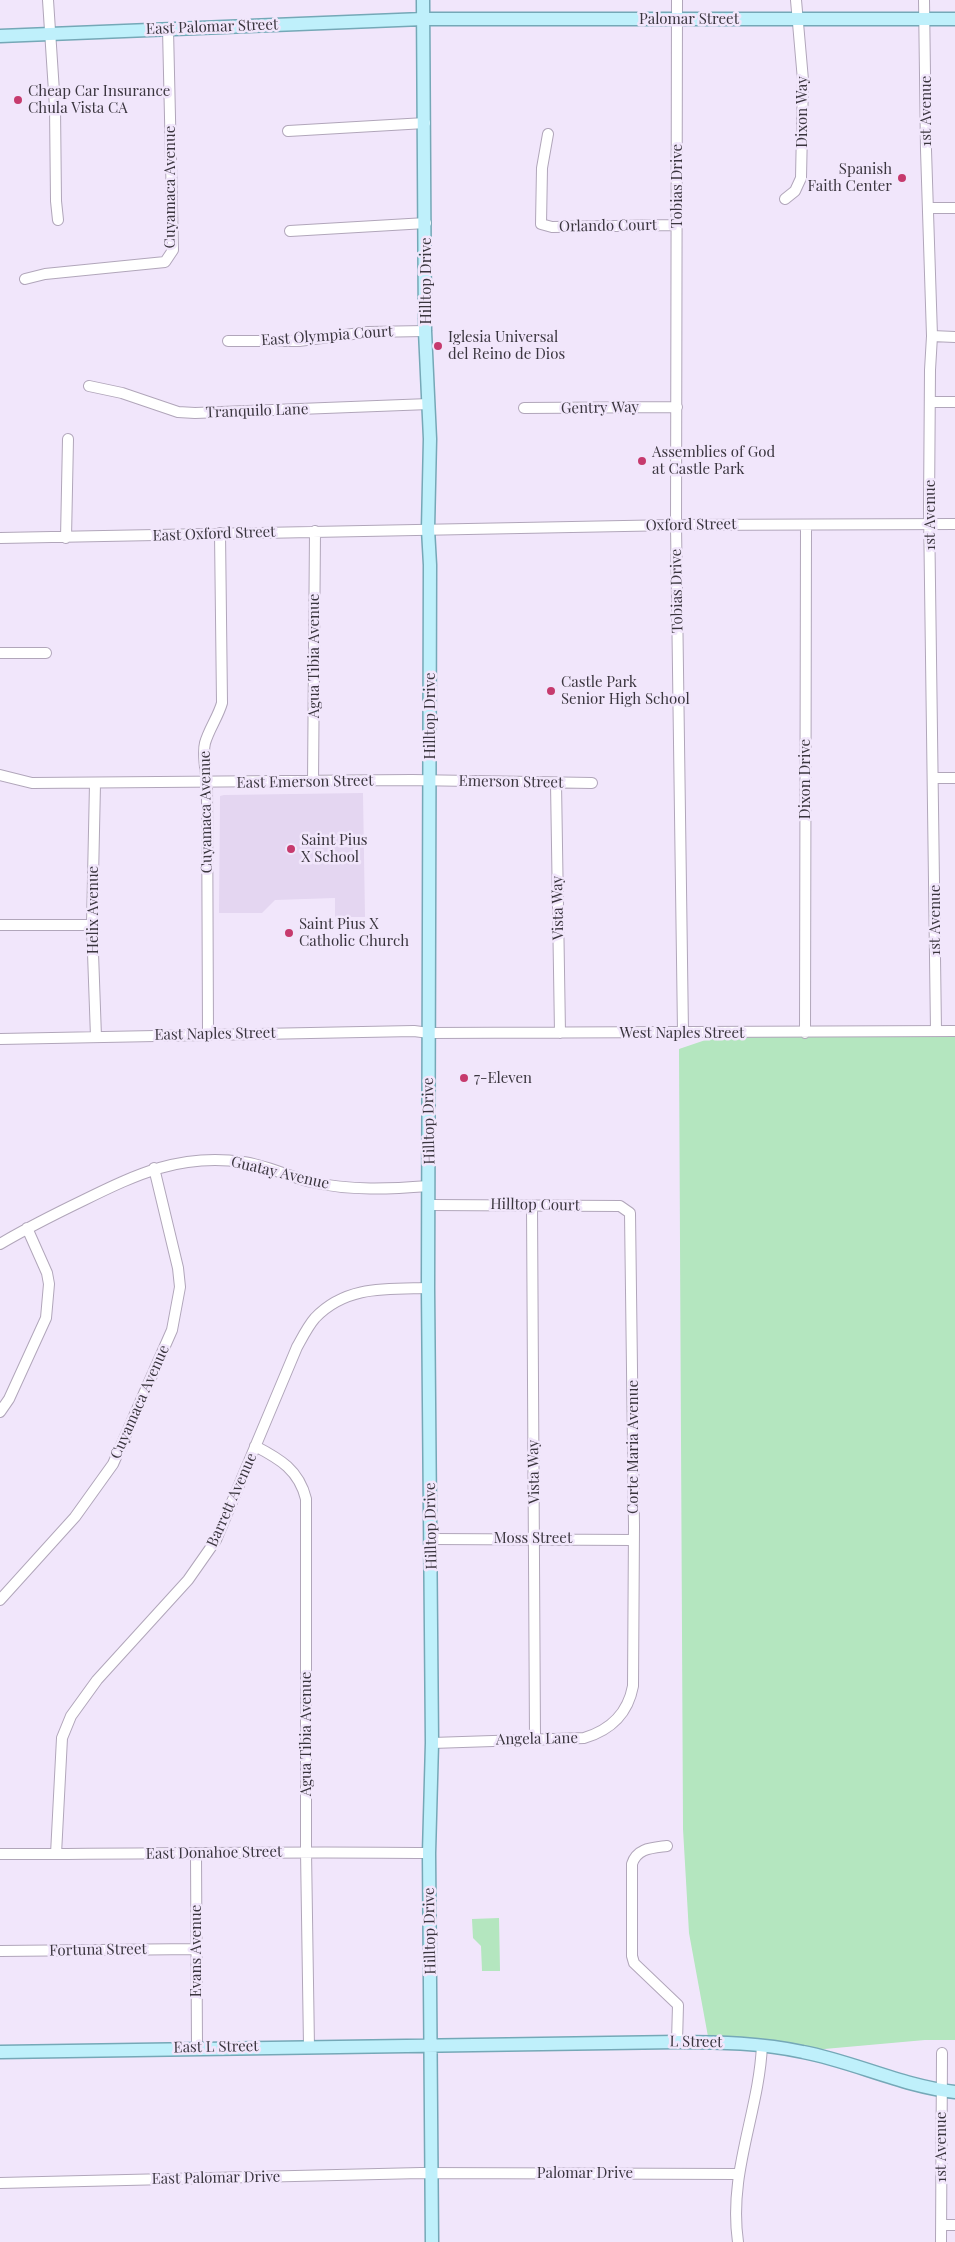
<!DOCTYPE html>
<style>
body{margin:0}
canvas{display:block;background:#f1e6fb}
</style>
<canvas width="955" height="2242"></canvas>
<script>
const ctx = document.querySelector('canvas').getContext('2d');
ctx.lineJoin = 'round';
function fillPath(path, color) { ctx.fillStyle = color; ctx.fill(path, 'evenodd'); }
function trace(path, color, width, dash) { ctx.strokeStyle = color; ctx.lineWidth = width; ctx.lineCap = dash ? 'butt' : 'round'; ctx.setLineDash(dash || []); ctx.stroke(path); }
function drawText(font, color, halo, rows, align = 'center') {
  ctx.font = font + ' "Playfair Display",serif'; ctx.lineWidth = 5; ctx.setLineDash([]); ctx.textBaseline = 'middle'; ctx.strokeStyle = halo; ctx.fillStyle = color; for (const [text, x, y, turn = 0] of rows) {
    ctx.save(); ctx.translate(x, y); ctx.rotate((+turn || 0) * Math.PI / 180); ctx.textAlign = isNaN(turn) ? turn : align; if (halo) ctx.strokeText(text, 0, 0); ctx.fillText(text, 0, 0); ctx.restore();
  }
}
fillPath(new Path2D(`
 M363 793 365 917H335V898L275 900 262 913H219L220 796 224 795Z`), '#e4d6f1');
fillPath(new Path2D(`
 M735 1030 955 1035V2040H925L802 2051 709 2042 689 1933 683 1829 679 1049Z
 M499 1918 500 1971H482L481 1946 473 1938 472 1919Z`), '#b4e6bf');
const minor = new Path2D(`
 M48 0 55 107 56 201 58 220
 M677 0 676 525 683 1032
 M924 0 926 150 932 336 930 370 929 509 936 1031
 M288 131 425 123
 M548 134 542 168 541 224 552 227 677 225
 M785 199 795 191 801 178 803 80 796 0
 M928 208H955
 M290 231 426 223
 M25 279 45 274 165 262 173 250 168 29
 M932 336 955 337
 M228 341H299L368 332 425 331
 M89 386 122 393 178 412 195 413 429 404
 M931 402H955
 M524 408 677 407
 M0 538 676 525 955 524
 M66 538 68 439
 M0 653H46
 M0 775 32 783 412 780 592 783
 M933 778H955
 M313 782 315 531
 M556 783 560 1033
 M95 784 92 925 96 1037
 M0 925H92
 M805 1033 806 525
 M208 1034 207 783C206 771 202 755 205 743 209 729 218 717 222 703L220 533
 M0 1039 414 1031 429 1033 955 1031
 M430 1205 620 1206 630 1213 634 1526 633 1686C628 1713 611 1730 584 1738L432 1743
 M532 1205 535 1739
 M0 1244C27 1228 55 1214 84 1200 137 1174 181 1153 243 1162 266 1165 289 1177 312 1182 350 1191 390 1189 429 1186
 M0 1412 9 1399 46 1318 49 1284 47 1273 27 1228
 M255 1446C280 1459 299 1470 306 1499V1851L309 2047
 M431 1539 634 1540
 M0 1600 75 1517 113 1464 172 1330 180 1287 178 1268 154 1168
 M667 1846C652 1848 637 1848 632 1864V1956L634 1963 678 2005 677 2042
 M0 1854C143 1854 286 1851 429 1853
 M56 1854 62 1738 71 1716 97 1680 188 1580 216 1540 297 1347C302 1338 308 1326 315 1318 346 1285 388 1289 428 1288
 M196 1854 197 2047
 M0 1951 196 1949
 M0 2183 421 2173 738 2174
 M942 2225H955
 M738 2242C728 2172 759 2113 762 2045
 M941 2242 942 2053`);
const major = new Path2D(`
 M423 0 425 331 430 439 428 529 430 565 428 1288 432 1743 429 1853 432 2242
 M0 36 423 19H955
 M0 2052 677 2042C720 2042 762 2043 803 2052 855 2062 902 2086 955 2092`);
trace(minor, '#b1a6ba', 12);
trace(major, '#75a8b7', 15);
trace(minor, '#fff', 10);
trace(major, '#bff0fb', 12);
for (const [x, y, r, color] of [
 [18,100,5,"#c63a6d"],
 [902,178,5,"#c63a6d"],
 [438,346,5,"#c63a6d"],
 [642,461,5,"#c63a6d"],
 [551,691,5,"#c63a6d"],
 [291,849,5,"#c63a6d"],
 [289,933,5,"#c63a6d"],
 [464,1078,5,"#c63a6d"]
]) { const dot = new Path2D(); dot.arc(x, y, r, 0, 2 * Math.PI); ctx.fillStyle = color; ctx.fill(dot); trace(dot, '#f1e6fb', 2); }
drawText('15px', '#3a353e', '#f1e6fb', [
 ["Palomar Street",689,19],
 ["East Palomar Street",212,27,-2],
 ["1st Avenue",926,111,-90],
 ["Dixon Way",802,112,-90],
 ["Tobias Drive",677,186,-90],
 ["Cuyamaca Avenue",170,187,-90],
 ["Orlando Court",608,226,-1],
 ["Hilltop Drive",426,281,-90],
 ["East Olympia Court",327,336,-4],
 ["Gentry Way",600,408,-1],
 ["Tranquilo Lane",257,411,-2],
 ["1st Avenue",930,515,-90],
 ["Oxford Street",691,525,-1],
 ["East Oxford Street",214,534,-2],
 ["Tobias Drive",677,591,-91],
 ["Agua Tibia Avenue",314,656,-90],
 ["Hilltop Drive",430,716,-90],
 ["Dixon Drive",805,779,-90],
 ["East Emerson Street",305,782,-1],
 ["Emerson Street",511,782,1],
 ["Cuyamaca Avenue",206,812,-91],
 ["Vista Way",558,908,-91],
 ["Helix Avenue",93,910,-90],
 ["1st Avenue",935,920,-90],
 ["West Naples Street",682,1033],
 ["East Naples Street",215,1034,-1],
 ["Hilltop Drive",429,1121,-91],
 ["Guatay Avenue",280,1173,13],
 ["Hilltop Court",535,1205,1],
 ["Cuyamaca Avenue",140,1402,-66],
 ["Corte Maria Avenue",633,1447,-90],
 ["Vista Way",534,1472,-91],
 ["Barrett Avenue",232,1500,-66],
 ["Hilltop Drive",431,1526,-91],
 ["Moss Street",533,1538],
 ["Agua Tibia Avenue",306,1734,-90],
 ["Angela Lane",537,1739,-1],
 ["East Donahoe Street",214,1853,-1],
 ["Hilltop Drive",430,1931,-91],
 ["Fortuna Street",98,1950,-1],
 ["Evans Avenue",196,1951,-90],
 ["L Street",696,2042,1],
 ["East L Street",216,2047,-1],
 ["1st Avenue",941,2147,-90],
 ["Palomar Drive",585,2173],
 ["East Palomar Drive",216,2178,-1]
]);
drawText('15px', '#3a353e', '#f1e6fb', [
 ["Cheap Car Insurance",28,91],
 ["Chula Vista CA",28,108],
 ["Spanish",892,169,"right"],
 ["Faith Center",892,186,"right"],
 ["Iglesia Universal",448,337],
 ["del Reino de Dios",448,354],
 ["Assemblies of God",652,452],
 ["at Castle Park",652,469],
 ["Castle Park",561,682],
 ["Senior High School",561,699],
 ["Saint Pius",301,840],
 ["X School",301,857],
 ["Saint Pius X",299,924],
 ["Catholic Church",299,941],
 ["7-Eleven",474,1078]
], 'left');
</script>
